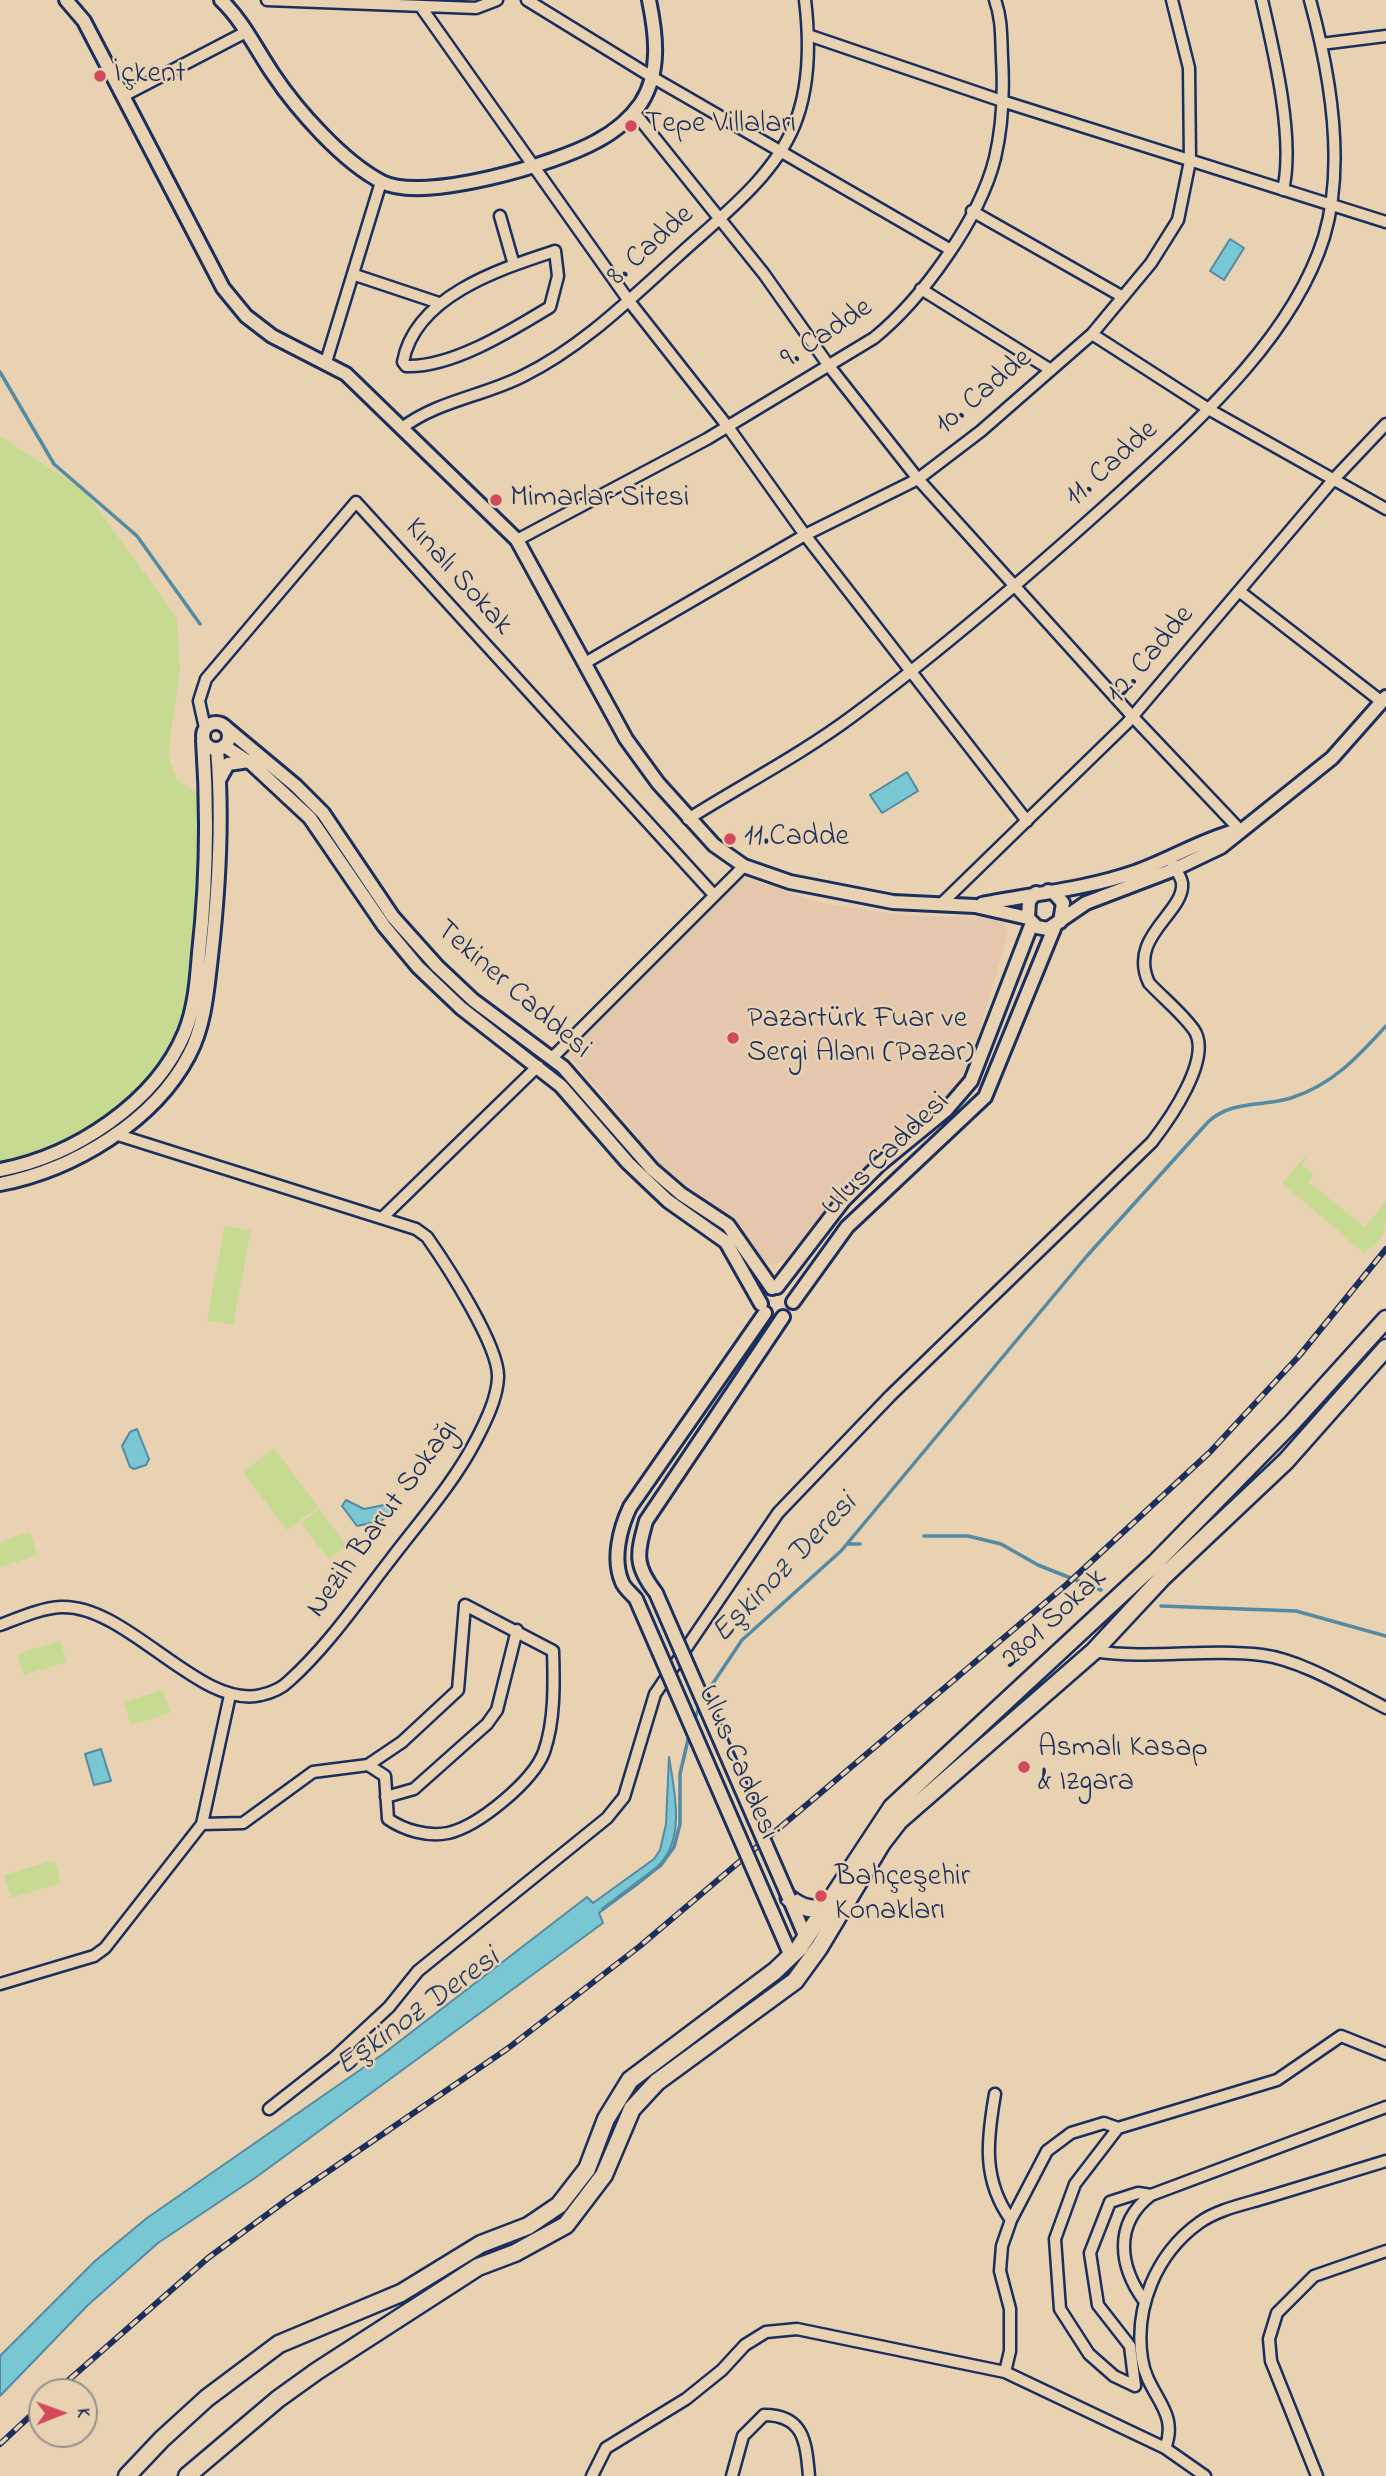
<!DOCTYPE html>
<meta charset="utf-8">
<style>
body{margin:0}
#map{position:relative;width:1386px;height:2476px;overflow:hidden;background:#e8d2b1;font-family:"Indie Flower",sans-serif}
canvas{display:block}
.north{position:absolute;left:28px;top:2378px;width:70px;height:70px;box-sizing:border-box;background:#e8d2b1;border:2px solid #969190;border-radius:50%;rotate:89deg;font-size:19px;font-weight:700;line-height:28px;text-align:center;color:#1b2f5e}
.north::after{content:'';display:block;margin:auto;width:24px;height:32px;background:#d1495b;clip-path:polygon(50% 0,100% 100%,50% 72%,0 100%)}
</style>
<div id="map">
<canvas width="1386" height="2476"></canvas>
<div class="north">K</div>
</div>
<script>
const ctx = document.querySelector('canvas').getContext('2d');
ctx.lineJoin = 'round';
function fillPath(path, color) { ctx.fillStyle = color; ctx.fill(path, 'evenodd'); }
function trace(path, color, width, dash) { ctx.strokeStyle = color; ctx.lineWidth = width; ctx.lineCap = dash ? 'butt' : 'round'; ctx.setLineDash(dash || []); ctx.stroke(path); }
function drawText(font, color, halo, rows, align = 'center') {
  ctx.font = font + ' "Indie Flower",sans-serif'; ctx.lineWidth = 5; ctx.setLineDash([]); ctx.textBaseline = 'middle'; ctx.strokeStyle = halo; ctx.fillStyle = color; for (const [text, x, y, turn = 0] of rows) {
    ctx.save(); ctx.translate(x, y); ctx.rotate((+turn || 0) * Math.PI / 180); ctx.textAlign = isNaN(turn) ? turn : align; if (halo) ctx.strokeText(text, 0, 0); ctx.fillText(text, 0, 0); ctx.restore();
  }
}
fillPath(new Path2D(`
 M742 876 817 902 906 916 995 917 1003 920 1008 934 964 1082 837 1197 787 1260 772 1265 760 1259 727 1217 687 1186 671 1178 644 1154 638 1145V1137L565 1051Z`), '#e5c7ae');
fillPath(new Path2D(`
 M0 436 85 491 177 618 180 670 168 755 177 780 213 803 207 936 200 1014 173 1065 114 1145 0 1174Z
 M1308 1154 1302 1165 1314 1175 1308 1182 1365 1227 1386 1201C1386 1231 1386 1238 1364 1253L1282 1183Z
 M225 1226 251 1230 233 1325 207 1320Z
 M274 1448 318 1507 287 1530 243 1472Z
 M319 1509 347 1545 329 1559 301 1523Z
 M30 1532 37 1555 0 1567V1542Z
 M60 1641 67 1662 24 1675 17 1654Z
 M163 1690 170 1713 131 1725 124 1702Z
 M55 1860 61 1883 11 1898 4 1875Z`), '#c6db91');
const water = new Path2D(`
 M1230 239 1244 248 1224 280 1210 271Z
 M907 772 918 791 882 813 870 795Z
 M137 1429 149 1459 146 1465 134 1469 130 1467 122 1446 130 1432Z
 M346 1500 364 1509 384 1505 390 1508V1514L381 1521 357 1526 342 1506Z
 M101 1749 111 1781 94 1785 85 1754Z
 M669 1757C674 1789 685 1834 662 1862 646 1882 618 1897 599 1913L603 1923 255 2178 158 2243 88 2305 0 2396V2356L95 2261 147 2218 383 2054 587 1897 593 1903 654 1859 660 1850 666 1824Z`);
fillPath(water, '#78c7d3');
trace(water, '#538aa4', 2);
trace(new Path2D(`
 M0 372 54 464 137 536 200 624
 M924 1536H968L1001 1544 1038 1565 1101 1590
 M848 1544H860
 M1161 1606 1296 1611 1386 1636
 M705 1695 742 1640 841 1551 1086 1257 1208 1122C1231 1100 1262 1107 1291 1098 1332 1085 1358 1057 1386 1026
 M694 1721 700 1705
 M603 1909 661 1865 674 1847 680 1824V1774L690 1731`), '#538aa4', 3.5);
const minor = new Path2D(`
 M267 0 476 8 497 0
 M527 0 652 77 951 250
 M1262 0C1274 52 1295 139 1283 190
 M421 7 629 301 728 427 805 535 1027 821
 M808 35 1005 102 1386 222
 M1321 44 1386 36
 M123 96 246 32
 M634 112 764 274 829 366 918 479 1133 717 1240 830
 M972 211 1123 297
 M500 216 514 265
 M555 251 558 276 550 307C512 330 452 368 406 366L403 362C415 296 500 269 555 251Z
 M355 275 439 303
 M921 289 1051 370
 M1092 334 1210 410 1386 509
 M326 362 381 182
 M402 428C437 401 484 396 523 376 582 347 630 299 678 256 719 218 772 179 794 126 810 87 810 41 805 0
 M517 540 707 439 874 338C922 299 980 219 995 158 1003 124 1004 92 1002 58 1001 38 1002 19 995 0
 M1239 591 1382 702
 M585 663 805 535 918 479 981 431 1092 334 1151 263 1178 220 1190 161 1189 68 1172 0
 M205 728 199 701 206 679 356 502 714 895
 M688 819C742 785 802 754 854 715 948 645 1037 568 1124 489 1198 421 1293 337 1324 237 1346 164 1330 73 1310 0
 M940 905 1127 723 1333 480 1386 424
 M552 1058 744 866
 M382 1218 538 1066
 M0 1625C19 1618 41 1608 61 1607 127 1604 200 1710 261 1695 270 1693 282 1688 289 1681 328 1646 359 1600 391 1559 419 1522 453 1484 475 1442 485 1423 497 1399 498 1378 500 1347 446 1264 427 1237L416 1229 115 1134
 M1094 1651C1150 1660 1206 1648 1262 1655 1302 1660 1350 1690 1386 1708
 M230 1695 202 1824 243 1823 313 1772 368 1765 385 1776 388 1819C404 1830 427 1837 448 1833 479 1826 533 1781 544 1752 555 1721 554 1682 553 1651L465 1605 458 1690 402 1742 368 1765
 M386 1797 414 1789 487 1724 497 1710 517 1630
 M0 1984 94 1956 105 1948 202 1824
 M995 2094C987 2140 982 2180 1011 2220
 M269 2109 334 2058 389 2007 418 1971 607 1818 624 1797 655 1694 778 1513 890 1396 1152 1142C1169 1120 1213 1058 1194 1030 1182 1013 1163 998 1149 983 1127 936 1185 913 1182 883 1181 876 1175 869 1172 863
 M1118 2128 1075 2184 1055 2239 1060 2309 1089 2354 1114 2376 1135 2386
 M1145 2302C1119 2267 1113 2224 1151 2195L1386 2107
 M1005 2372 1010 2351V2309L1000 2271 1002 2246 1011 2220 1047 2151 1071 2133 1104 2123 1118 2128 1277 2080 1341 2036 1386 2054
 M1135 2386 1130 2346 1098 2305 1090 2253 1110 2202 1138 2193 1151 2195
 M1165 2448C1180 2411 1147 2395 1142 2359 1134 2308 1156 2254 1199 2223 1218 2209 1246 2204 1268 2197 1308 2185 1347 2173 1386 2161
 M592 2476 606 2448 686 2399 722 2370 745 2345 766 2332 797 2329 1005 2372 1165 2448 1205 2476
 M732 2476 743 2436 764 2415C804 2415 806 2442 809 2476
 M1317 2476 1271 2361 1269 2339 1277 2313 1314 2276 1386 2251`);
const tertiary = new Path2D(`
 M66 0 84 21 223 288 246 316 272 336 346 374 517 540 626 739 658 783 714 845 744 866 790 882 893 902 975 906 1028 918
 M221 0C243 21 256 49 273 74 297 110 343 162 382 182 423 203 556 164 597 141 614 132 630 119 641 103 661 72 656 34 649 0
 M203 736a13 13 0 1 1 26 0a13 13 0 1 1-26 0Z
 M224 726 296 786 323 813 393 917 437 966 473 1000 563 1067 652 1169 681 1194 728 1225 772 1288
 M224 746 252 764 310 818 384 926 418 967 461 1008 561 1086 628 1163 668 1201 726 1242 761 1304
 M219 780 228 764 249 761
 M1048 891 1055 894 1063 903 1060 922
 M1036 893 1029 901 1028 918 1037 927 1048 929 1086 903 1175 869 1221 847 1332 758 1386 697
 M982 904C1033 894 1086 889 1135 872 1169 860 1201 840 1235 831
 M0 1170C74 1156 156 1103 185 1032 195 1007 197 979 199 953 207 882 208 812 203 740
 M0 1184C73 1170 154 1122 189 1055 205 1025 207 990 211 957 219 887 223 819 217 749
 M777 1287 843 1201 880 1164 946 1110 971 1081 1032 923
 M793 1302 847 1227 985 1097 1055 926
 M656 1593C634 1565 637 1554 646 1521L783 1317
 M636 1599C632 1594 624 1588 622 1582 612 1559 620 1528 630 1507L765 1313
 M789 1898 806 1938
 M771 1910 791 1956`);
const primary = new Path2D(`
 M789 1898C802 1908 813 1912 829 1905
 M127 2476 162 2439 207 2398 279 2344 401 2293 481 2244 528 2226 559 2205 587 2169 606 2119 630 2080 775 1971 799 1948 892 1807 1155 1563 1292 1423 1386 1319
 M187 2476 278 2399 317 2371 478 2267 515 2253 566 2225 604 2175 632 2109 657 2082 795 1981 819 1948 882 1843 899 1821 1094 1651 1162 1578 1286 1461 1386 1348`);
trace(minor, '#1b2f5e', 15);
trace(tertiary, '#1b2f5e', 18);
trace(primary, '#1b2f5e', 21);
trace(minor, '#e8d2b1', 10);
trace(tertiary, '#e8d2b1', 12);
trace(primary, '#e8d2b1', 16);
const rail = new Path2D(`
 M55 2392 208 2258 288 2199 507 2049 640 1946 1066 1585 1210 1452 1299 1356 1386 1249
 M0 2444 42 2405`);
trace(rail, '#1b2f5e', 6);
trace(rail, '#e8d2b1', 3.5, [10]);
const tertiaryBridge = new Path2D(`
 M656 1593 789 1898
 M636 1599 771 1910`);
trace(tertiaryBridge, '#1b2f5e', 18, []);
trace(tertiaryBridge, '#e8d2b1', 12);
for (const [x, y, r, color] of [
 [100,76,7,"#d1495b"],
 [631,126,7,"#d1495b"],
 [496,500,7,"#d1495b"],
 [730,839,7,"#d1495b"],
 [733,1038,7,"#d1495b"],
 [1024,1767,7,"#d1495b"],
 [821,1896,7,"#d1495b"]
]) { const dot = new Path2D(); dot.arc(x, y, r, 0, 2 * Math.PI); ctx.fillStyle = color; ctx.fill(dot); trace(dot, '#e8d2b1', 2.5); }
drawText('30px', '#1b2f5e', '#e8d2b1', [
 ["İçkent",114,76],
 ["Tepe Villaları",645,126],
 ["Mimarlar Sitesi",510,500],
 ["11.Cadde",744,839],
 ["Pazartürk Fuar ve",747,1021],
 ["Sergi Alanı (Pazar)",747,1055],
 ["Asmalı Kasap",1038,1750],
 ["& Izgara",1038,1784],
 ["Bahçeşehir",835,1879],
 ["Konakları",835,1913]
], 'left');
drawText('30px', '#1b2f5e', '#e8d2b1', [
 ["8. Cadde",652,247,-42],
 ["9. Cadde",828,335,-34],
 ["10. Cadde",985,393,-40],
 ["11. Cadde",1113,465,-42],
 ["Kınalı Sokak",457,578,48],
 ["12. Cadde",1152,656,-50],
 ["Tekiner Caddesi",512,991,41],
 ["Ulus Caddesi",887,1156,-44],
 ["Nezih Barut Sokağı",384,1520,-54],
 ["2801 Sokak",1055,1620,-43],
 ["Ulus Caddesi",736,1763,67]
]);
drawText('italic 32px', '#243e6a', '#e8d2b1', [
 ["Eşkinoz Deresi",786,1570,-46],
 ["Eşkinoz Deresi",419,2014,-36]
]);
</script>
